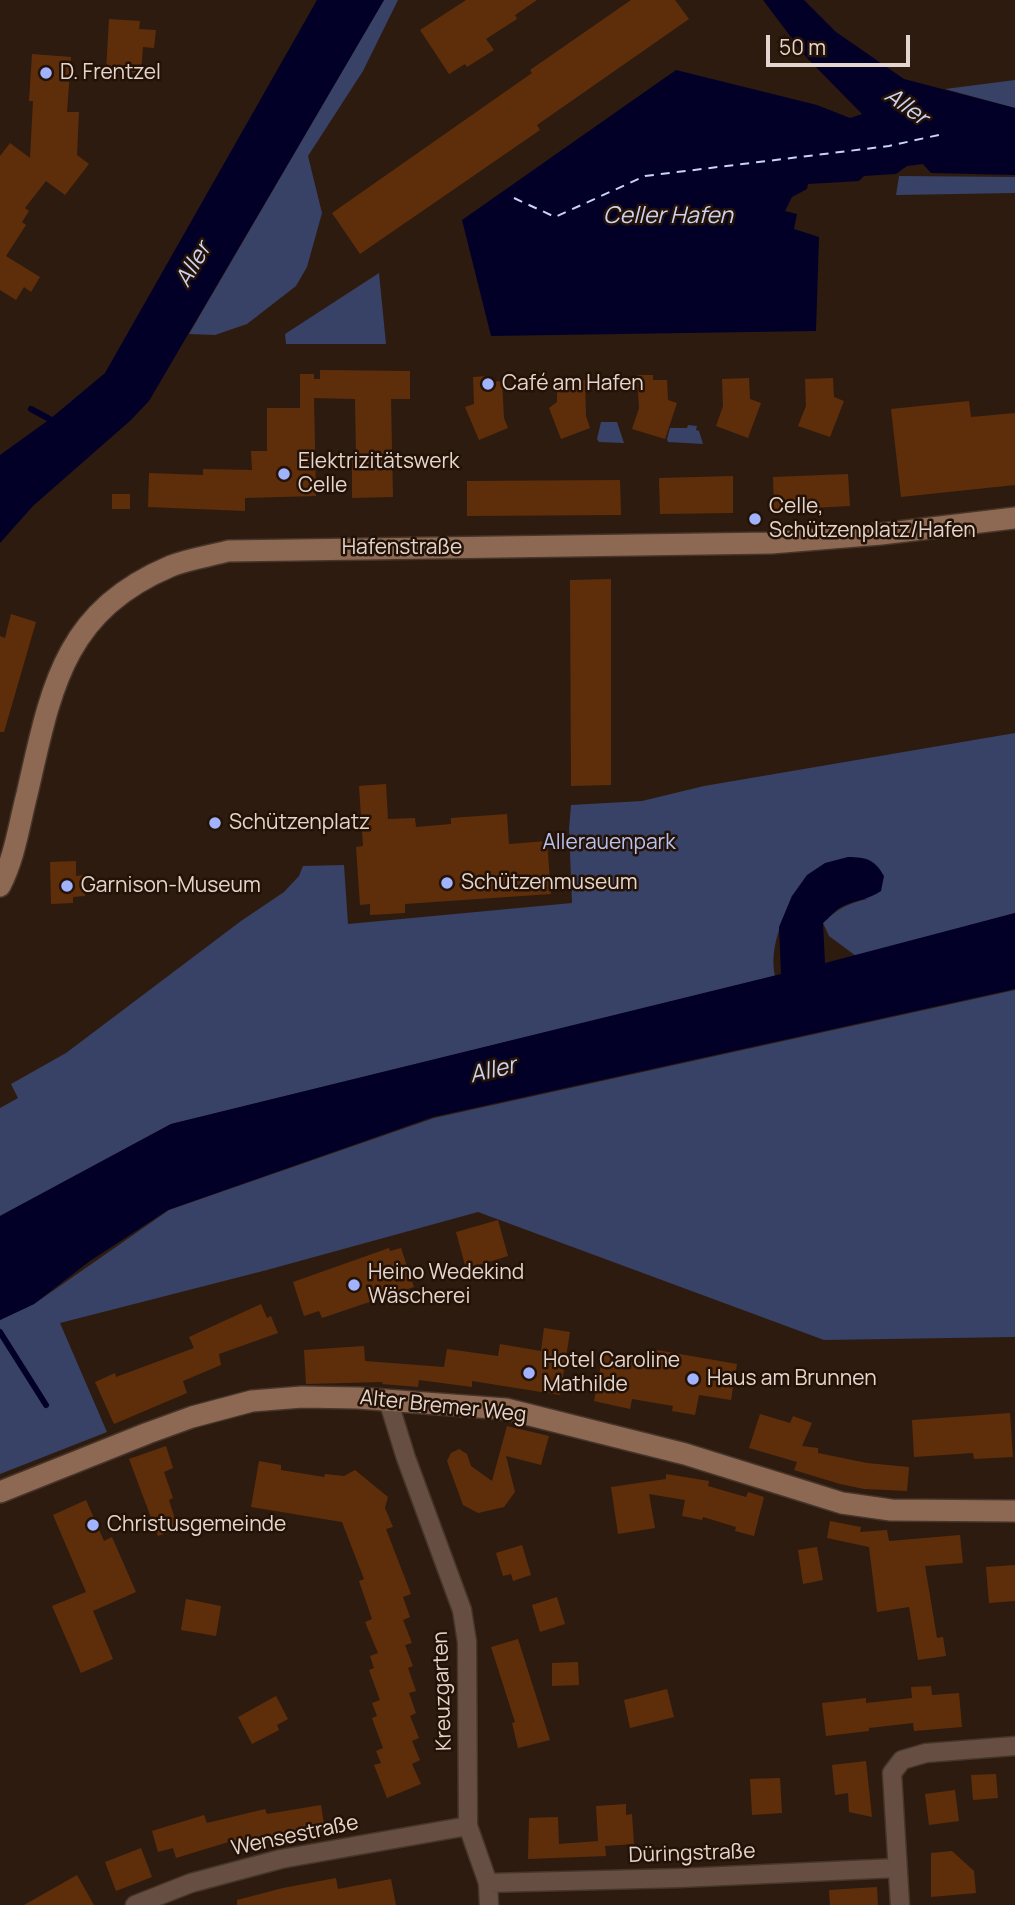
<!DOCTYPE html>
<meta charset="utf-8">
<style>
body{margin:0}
#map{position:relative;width:1015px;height:1905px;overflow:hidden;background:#2e1b0f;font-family:Manrope,sans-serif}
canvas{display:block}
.scale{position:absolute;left:766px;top:35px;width:144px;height:32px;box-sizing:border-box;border:4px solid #e4d6ce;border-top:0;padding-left:9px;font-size:21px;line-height:24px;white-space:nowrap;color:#e4d6ce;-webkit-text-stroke:5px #241206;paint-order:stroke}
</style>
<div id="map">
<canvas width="1015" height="1905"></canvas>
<div class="scale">50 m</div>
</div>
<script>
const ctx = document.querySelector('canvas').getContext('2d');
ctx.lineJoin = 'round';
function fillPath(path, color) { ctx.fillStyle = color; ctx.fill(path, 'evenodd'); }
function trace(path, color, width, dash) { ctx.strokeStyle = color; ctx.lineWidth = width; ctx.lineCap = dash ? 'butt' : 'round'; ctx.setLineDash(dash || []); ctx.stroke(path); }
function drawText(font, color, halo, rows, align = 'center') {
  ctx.font = font + ' Manrope,sans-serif'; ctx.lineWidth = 5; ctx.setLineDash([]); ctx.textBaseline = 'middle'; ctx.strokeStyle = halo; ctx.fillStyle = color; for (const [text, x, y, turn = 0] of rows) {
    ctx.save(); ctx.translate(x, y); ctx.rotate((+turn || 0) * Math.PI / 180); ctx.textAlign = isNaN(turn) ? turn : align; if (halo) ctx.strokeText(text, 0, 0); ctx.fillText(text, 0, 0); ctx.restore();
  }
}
fillPath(new Path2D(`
 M384 0H398L363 71 308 156 322 213 307 267 296 286 247 324 215 335 189 334Z
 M1015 80V108L945 89Z
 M899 176 1015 177V193L896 195Z
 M379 273 386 344H286L285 334Z
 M601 422H617L624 443 599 442 597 439Z
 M688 425 697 426 696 430 699 431 703 444 668 442 667 439 670 428H687Z
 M1015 733V913L856 956 829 936 823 923C837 909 848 903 868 899L792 896C782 921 769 949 775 976L171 1124 0 1216V1108L18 1098 11 1084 66 1053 241 921 284 892 299 876 303 866 344 865 348 924 572 903 569 829 571 805 642 801 704 786Z
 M1015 990V1337L824 1340 478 1212 267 1270 60 1323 107 1432 0 1474V1320L34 1304 169 1210 434 1118Z`), '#384166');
fillPath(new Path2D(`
 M317 0H384L149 401 131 420 33 506 0 543V455L50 419 105 373Z
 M763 0H804L836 32 904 79 1015 108V175L931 173 923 164 907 166 896 174 864 176 859 181 808 184 807 189 792 197 785 211 797 214 794 229 819 237 816 331 491 336 462 220 676 70 817 105 850 118 862 114 806 57Z
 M848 857C867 857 875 860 884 876L881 891C868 900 855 900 841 907 834 911 829 918 823 923L825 963 1015 913V989L433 1117 168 1210 90 1261 34 1304 0 1320V1216L171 1124 781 974 779 927 792 896 807 875 825 863Z`), '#030028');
trace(new Path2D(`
 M31 409 57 423
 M0 1332 46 1405`), '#030028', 6);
trace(new Path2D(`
 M514 198 555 217 645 176 889 146 943 134`), '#cbd3f3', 2, [9, 7]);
fillPath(new Path2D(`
 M466 0H537L515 15 517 19 486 39 494 50 467 67 465 64 449 74 420 30Z
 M631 0H675L689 19 537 125 540 130 360 254 332 213 532 73 530 70Z
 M109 19 140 21 139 29 156 30 154 48 143 47 141 73 106 71Z
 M32 54 71 57 67 112H79L77 155 89 164 65 195 46 181 25 208 29 211 22 222 26 225 6 256 40 277 31 292 24 287 16 300 0 290V156L10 143 30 158 33 101H29Z
 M320 370 410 371V399H391L393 497 352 498V457H356L355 399 314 398 316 496 245 498V511L148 507 149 473 203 475V469L252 470 251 451H267V408H300V374H314V379H320Z
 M637 375H653V380H667L668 400 677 403 665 439 632 429 639 408Z
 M488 376V382L502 381 504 418 508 428 479 440 465 407 474 404 473 377Z
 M749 378 750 399 761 403 748 438 716 426 723 406 722 379Z
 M833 378 834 397 844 401 830 437 798 426 806 406 805 379Z
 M557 380H585L586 416 590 428 561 439 549 408 557 402Z
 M969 401 971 417 1015 413V485L901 497 891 409Z
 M848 474 850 506 774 510 773 477Z
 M733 476V513L660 514 659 478Z
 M620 480 621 515 467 516V481Z
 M112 494H130V509H112Z
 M611 579V785L571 786 570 580Z
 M11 614 36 622 4 732H0V636L5 638Z
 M386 784 388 819 415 818 416 827 451 824V818L507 814 509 844 547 841 551 894 405 904V913L370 915V904L360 905 356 847 363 846 359 786Z
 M76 861V876L84 875 85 896 73 897V903L51 904 50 862Z
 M498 1220 508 1256 466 1269 456 1232Z
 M389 1248 390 1251 401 1248 414 1287 322 1318 319 1311 304 1316 293 1282Z
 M261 1304 267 1318 271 1316 278 1333 219 1354 221 1365 183 1381 187 1393 114 1424 95 1382 115 1373 116 1377 194 1348 189 1337Z
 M544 1328 570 1332 560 1395 472 1381V1387L419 1380 418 1387 382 1384 383 1382 306 1384 304 1350 364 1346 365 1361 444 1367 447 1349 498 1356 500 1344 541 1351Z
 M657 1350 737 1364 731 1400 699 1395 695 1415 672 1411 673 1406 632 1399 630 1409 594 1401 603 1354 655 1365Z
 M1010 1413 1013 1457 974 1459 973 1453 914 1457 912 1420Z
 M760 1414 790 1423 793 1416 812 1423 802 1446 818 1448V1453L867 1463 909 1467 907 1491 864 1489 840 1484 794 1470 797 1462 749 1448Z
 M507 1426 549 1436 541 1465 506 1456 515 1492 504 1507 478 1513 463 1505 447 1461 451 1453 459 1449 467 1454 471 1466 492 1481Z
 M166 1446 173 1468 164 1472 173 1498 169 1500 178 1529 158 1536 129 1459Z
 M259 1461 281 1465V1470L324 1477 325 1474 344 1476 355 1470 388 1497 385 1508 393 1527 386 1529 411 1594 403 1597 410 1617 403 1620 412 1643 405 1645 413 1666 408 1668 416 1691 409 1693 416 1713 410 1716 419 1738 412 1741 420 1760 412 1764 421 1784 387 1798 374 1765 381 1763 376 1751 383 1748 372 1718 377 1716 372 1703 380 1700 369 1670 374 1668 370 1656 378 1653 365 1622 372 1619 359 1581 364 1579 342 1522 251 1507Z
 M666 1474 709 1481 708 1486 746 1497 748 1492 764 1497 754 1536 735 1531 736 1527 703 1517 702 1520 682 1516 685 1500 649 1494 655 1528 618 1534 611 1487 666 1479Z
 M86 1500 104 1541 112 1537 136 1592 93 1611 113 1659 81 1673 52 1606 86 1592 53 1515Z
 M830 1521 861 1527 860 1532 887 1530 889 1541 960 1535 963 1563 925 1566 937 1638 943 1637 946 1656 918 1660 909 1607 877 1612 869 1547 827 1538Z
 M522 1545 531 1575 513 1581 511 1574 503 1576 496 1553Z
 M817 1547 823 1580 803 1584 798 1550Z
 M1015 1565V1601L989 1603 986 1567Z
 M557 1597 565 1624 540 1632 532 1605Z
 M186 1599 221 1606 216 1636 181 1630Z
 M518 1639 550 1740 518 1748 512 1723 515 1722 491 1647Z
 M578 1662 579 1685 552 1686V1663Z
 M931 1686 932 1695 959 1693 962 1727 914 1731 913 1723 869 1728V1731L826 1736 822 1703 866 1698V1703L912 1698 911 1687Z
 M667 1689 674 1717 630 1728 624 1700Z
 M276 1696 288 1719 277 1725 279 1730 252 1744 238 1717Z
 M866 1761 872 1817 849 1812 848 1793 835 1795 832 1765Z
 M996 1774 998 1798 973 1800 971 1775Z
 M780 1778 782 1813 752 1815 750 1779Z
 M955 1790 959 1821 929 1825 925 1794Z
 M626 1804V1815L632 1814 634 1844 605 1846 606 1856 528 1859 529 1818 558 1817 559 1844 598 1841 596 1806Z
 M321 1805 325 1831 292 1835 237 1849 235 1840 176 1858 173 1848 158 1852 152 1831 204 1815 207 1823 265 1809 267 1814Z
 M141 1848 152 1877 116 1891 105 1862Z
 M952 1851 974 1871 976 1893 931 1897V1853Z
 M77 1875 94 1905H24Z
 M336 1878 338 1889 391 1879 396 1905H237V1900L283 1888Z
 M877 1887 878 1905H830L829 1890Z`), '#5e2e0b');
const street = new Path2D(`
 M388 1400 406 1458 462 1610 467 1642 468 1826 488 1883 489 1905
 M488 1883 680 1878 897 1868
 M135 1905 191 1883 281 1859 468 1826
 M900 1905 892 1773 902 1760 926 1753 1015 1746`);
const secondary = new Path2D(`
 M0 886C15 857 19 825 27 794 51 690 62 612 171 566 188 559 210 556 228 551L771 543 881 534 1015 518
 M0 1492 148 1433 192 1417 252 1401 302 1397 358 1398 506 1409 685 1454 842 1503 891 1510 1015 1511`);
trace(street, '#47352a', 21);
trace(secondary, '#47352a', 24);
trace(street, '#664f42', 18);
trace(secondary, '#8d6953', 21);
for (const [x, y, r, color] of [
 [46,73,7,"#a1b3fd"],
 [488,384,7,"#a1b3fd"],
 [284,474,7,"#a1b3fd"],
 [755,519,7,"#a1b3fd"],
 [215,823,7,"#a1b3fd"],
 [447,883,7,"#a1b3fd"],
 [67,886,7,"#a1b3fd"],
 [354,1285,7,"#a1b3fd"],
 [529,1373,7,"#a1b3fd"],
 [693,1379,7,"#a1b3fd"],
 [93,1525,7,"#a1b3fd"]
]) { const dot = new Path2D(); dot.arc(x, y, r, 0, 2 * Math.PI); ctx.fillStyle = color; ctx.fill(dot); trace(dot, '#241206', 2.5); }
drawText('21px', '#e4d6ce', '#241206', [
 ["D. Frentzel",60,73],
 ["Café am Hafen",502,384],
 ["Elektrizitätswerk",298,462],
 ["Celle",298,486],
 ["Celle,",769,507],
 ["Schützenplatz/Hafen",769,531],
 ["Schützenplatz",229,823],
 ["Schützenmuseum",461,883],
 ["Garnison-Museum",81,886],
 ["Heino Wedekind",368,1273],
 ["Wäscherei",368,1297],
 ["Hotel Caroline",543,1361],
 ["Mathilde",543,1385],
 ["Haus am Brunnen",707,1379],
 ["Christusgemeinde",107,1525]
], 'left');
drawText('21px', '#e4d6ce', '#241206', [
 ["Hafenstraße",402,548],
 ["Alter Bremer Weg",443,1407,6],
 ["Kreuzgarten",443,1691,-92],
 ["Wensestraße",295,1836,-12],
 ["Düringstraße",692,1854,-2]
]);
drawText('21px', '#b6c3f2', '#241206', [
 ["Allerauenpark",609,843]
]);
drawText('italic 23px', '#cbd3f3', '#241206', [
 ["Aller",906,107,36],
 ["Celler Hafen",668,217],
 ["Aller",194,265,-60],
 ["Aller",493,1071,-13]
]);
</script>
